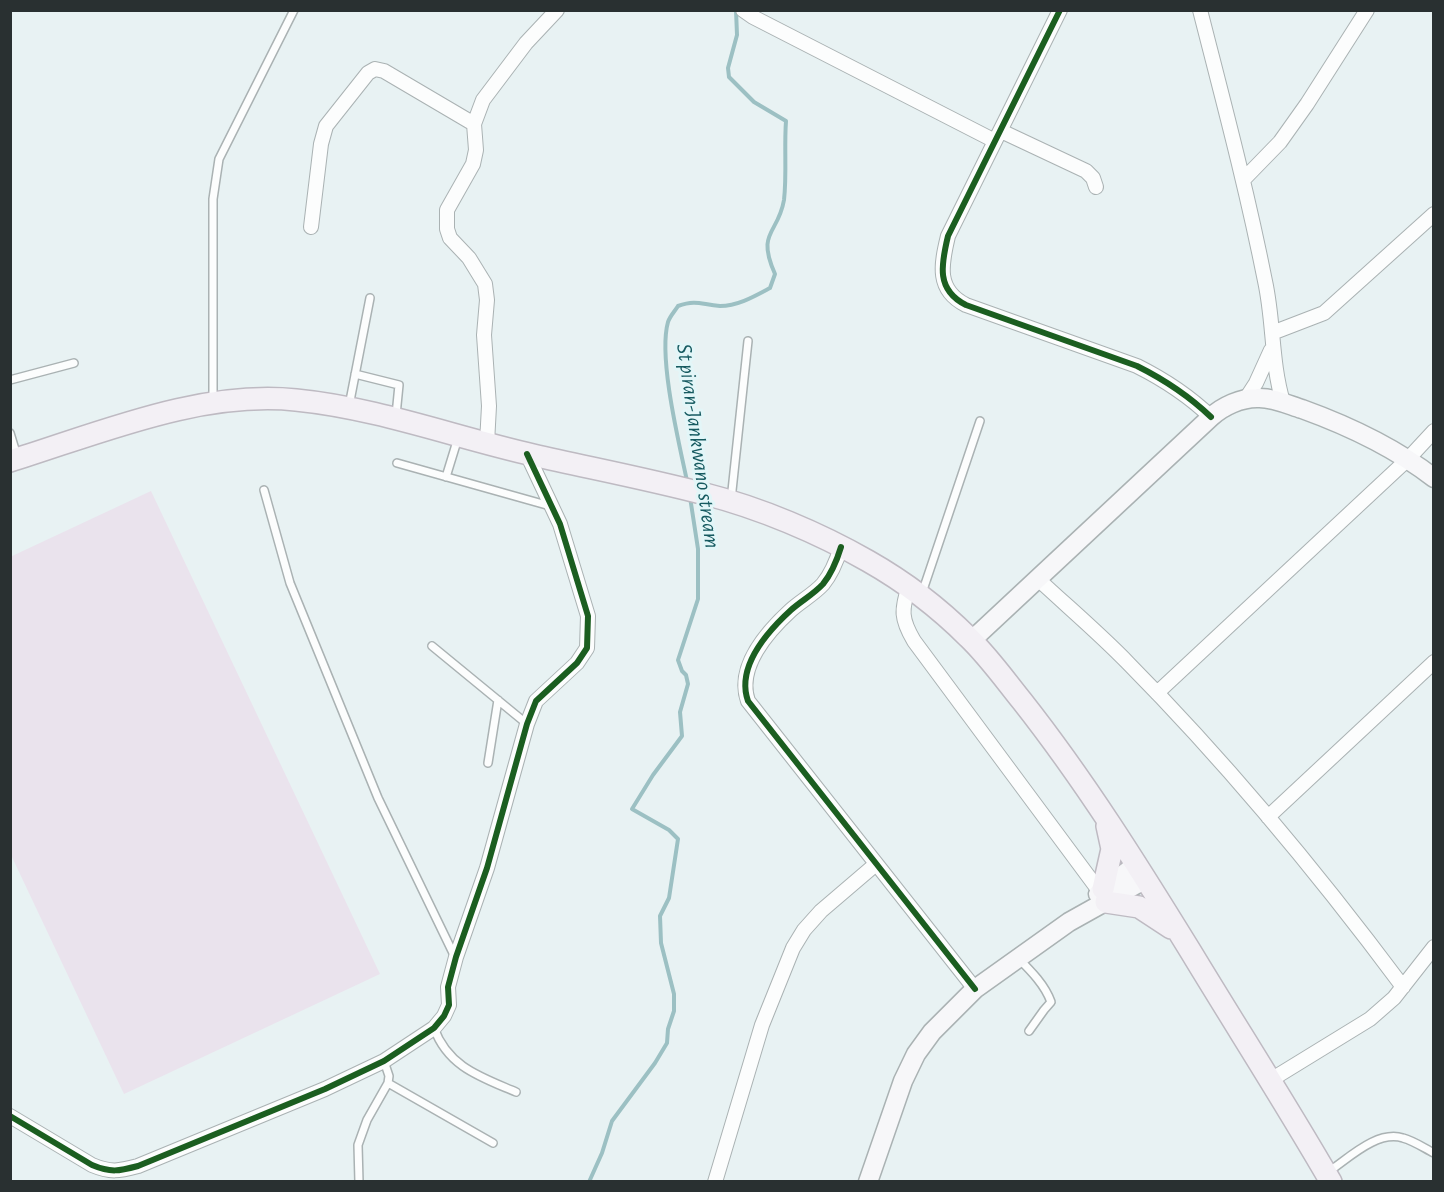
<!DOCTYPE html>
<style>
body{margin:0}
#map{position:relative;width:1444px;height:1192px;overflow:hidden;background:#e8f2f3;font-family:"Alegreya Sans",sans-serif}
canvas{display:block}
.frame{position:absolute;inset:0;border:12px solid #293031;pointer-events:none}
</style>
<div id="map">
<canvas width="1444" height="1192"></canvas>
<div class="frame"></div>
</div>
<script>
const ctx = document.querySelector('canvas').getContext('2d');
ctx.lineJoin = 'round';
function fillPath(path, color) { ctx.fillStyle = color; ctx.fill(path, 'evenodd'); }
function trace(path, color, width, dash) { ctx.strokeStyle = color; ctx.lineWidth = width; ctx.lineCap = dash ? 'butt' : 'round'; ctx.setLineDash(dash || []); ctx.stroke(path); }
function drawText(font, color, halo, rows, align = 'center') {
  ctx.font = font + ' "Alegreya Sans",sans-serif'; ctx.lineWidth = 6; ctx.setLineDash([]); ctx.textBaseline = 'middle'; ctx.strokeStyle = halo; ctx.fillStyle = color; for (const [text, x, y, turn = 0] of rows) {
    ctx.save(); ctx.translate(x, y); ctx.rotate((+turn || 0) * Math.PI / 180); ctx.textAlign = isNaN(turn) ? turn : align; if (halo) ctx.strokeText(text, 0, 0); ctx.fillText(text, 0, 0); ctx.restore();
  }
}
fillPath(new Path2D(`
 M151 491 380 974 124 1094 11 855 10 557Z`), '#eae3ed');
trace(new Path2D(`
 M687 481C679 443 658 357 668 322 670 316 675 311 678 306 697 299 702 305 720 306 738 306 755 296 770 288L775 274C756 231 778 235 784 200 787 174 784 147 786 121L754 102 729 77 728 68 737 35 736 10
 M589 1182 602 1153 612 1121 655 1063 667 1043 668 1029 674 1011V994L661 943 660 916 669 898 678 839 669 830 632 809 653 775 682 736 680 712 688 684 686 675 682 671 678 660 698 599V549L690 497`), '#9cc0c3', 4);
const lane = new Path2D(`
 M355 374 399 385 396 415
 M10 380 74 363
 M213 401V199L219 159 294 10
 M349 406 370 298
 M10 433 17 456
 M397 463 550 506
 M446 477 458 438
 M264 490 290 583 378 798 454 955
 M731 500 748 341
 M922 593 980 421
 M432 646 527 724
 M488 763 498 700
 M1018 958C1031 971 1045 985 1051 1002L1044 1010 1029 1031
 M434 1028C448 1067 481 1077 516 1092
 M388 1083 493 1143
 M1328 1172C1349 1158 1377 1130 1403 1138 1414 1141 1424 1148 1434 1153
 M359 1182 358 1145 367 1120 388 1083 389 1076 384 1061`);
const street = new Path2D(`
 M743 10 753 17 995 141
 M1060 10 948 236C941 265 936 290 966 305L1137 366C1165 380 1188 395 1211 417
 M1200 10C1223 100 1247 190 1265 281 1274 322 1271 362 1283 402
 M1001 131 1086 171 1093 178 1096 187
 M1243 180 1280 142 1307 104 1367 10
 M311 227 321 144 326 126 368 73 375 69 384 71 474 124
 M1272 333 1324 313 1434 214
 M1245 400 1256 383 1271 350
 M487 443 489 406 484 335 487 300 485 284 469 258 450 238 447 229V210L473 164 476 150 474 124 483 100 526 43 557 10
 M841 547C837 560 832 573 823 584 814 594 801 601 791 610 768 631 736 667 748 701L975 989
 M1038 579C1068 607 1100 634 1128 663 1228 764 1318 873 1403 987
 M909 586C901 610 901 619 914 641L1100 892
 M1157 693 1408 459 1434 431
 M1268 817 1434 662
 M1269 1081 1370 1019 1394 998 1434 947
 M10 1116 92 1165C111 1173 119 1171 138 1166L325 1089 384 1061 434 1028 444 1016 449 1005 448 987 456 957 487 868 527 724 536 701 577 663 587 648 588 616 560 524 527 454
 M715 1182 762 1025 793 948 804 930 821 911 876 864`);
const secondary = new Path2D(`
 M972 640 1211 417C1223 406 1241 398 1257 398 1272 397 1289 405 1302 409 1349 426 1394 447 1434 478
 M1098 894 1137 864
 M868 1182 903 1081 916 1054 932 1032 975 989 1069 922 1146 879`);
const primary = new Path2D(`
 M10 461C100 433 201 390 296 400 377 408 454 437 533 455 590 468 648 479 705 494 760 508 819 533 868 561 905 582 938 607 968 637 988 656 1005 680 1022 701 1085 781 1138 866 1191 952 1237 1028 1286 1104 1331 1182
 M1103 889 1112 849 1107 826
 M1106 902 1139 907 1171 928`);
trace(lane, '#aab2b3', 10);
trace(street, '#aab2b3', 16);
trace(secondary, '#aab2b3', 21);
trace(primary, '#bebac2', 24);
trace(lane, '#fcfdfd', 7);
trace(street, '#fcfdfd', 14);
trace(secondary, '#f7f7f9', 18);
trace(primary, '#f3f0f5', 21);
trace(new Path2D(`
 M1060 10 948 236C941 265 936 290 966 305L1137 366C1165 380 1188 395 1211 417
 M841 547C837 560 832 573 823 584 814 594 801 601 791 610 768 631 736 667 748 701L975 989
 M10 1116 92 1165C111 1173 119 1171 138 1166L325 1089 384 1061 434 1028 444 1016 449 1005 448 987 456 957 487 868 527 724 536 701 577 663 587 648 588 616 560 524 527 454`), '#1b5e20', 6);
drawText('italic 22px', '#165a60', '#e3f6f8', [
 ["St piran-Jankwano stream",698,446,82]
]);
</script>
